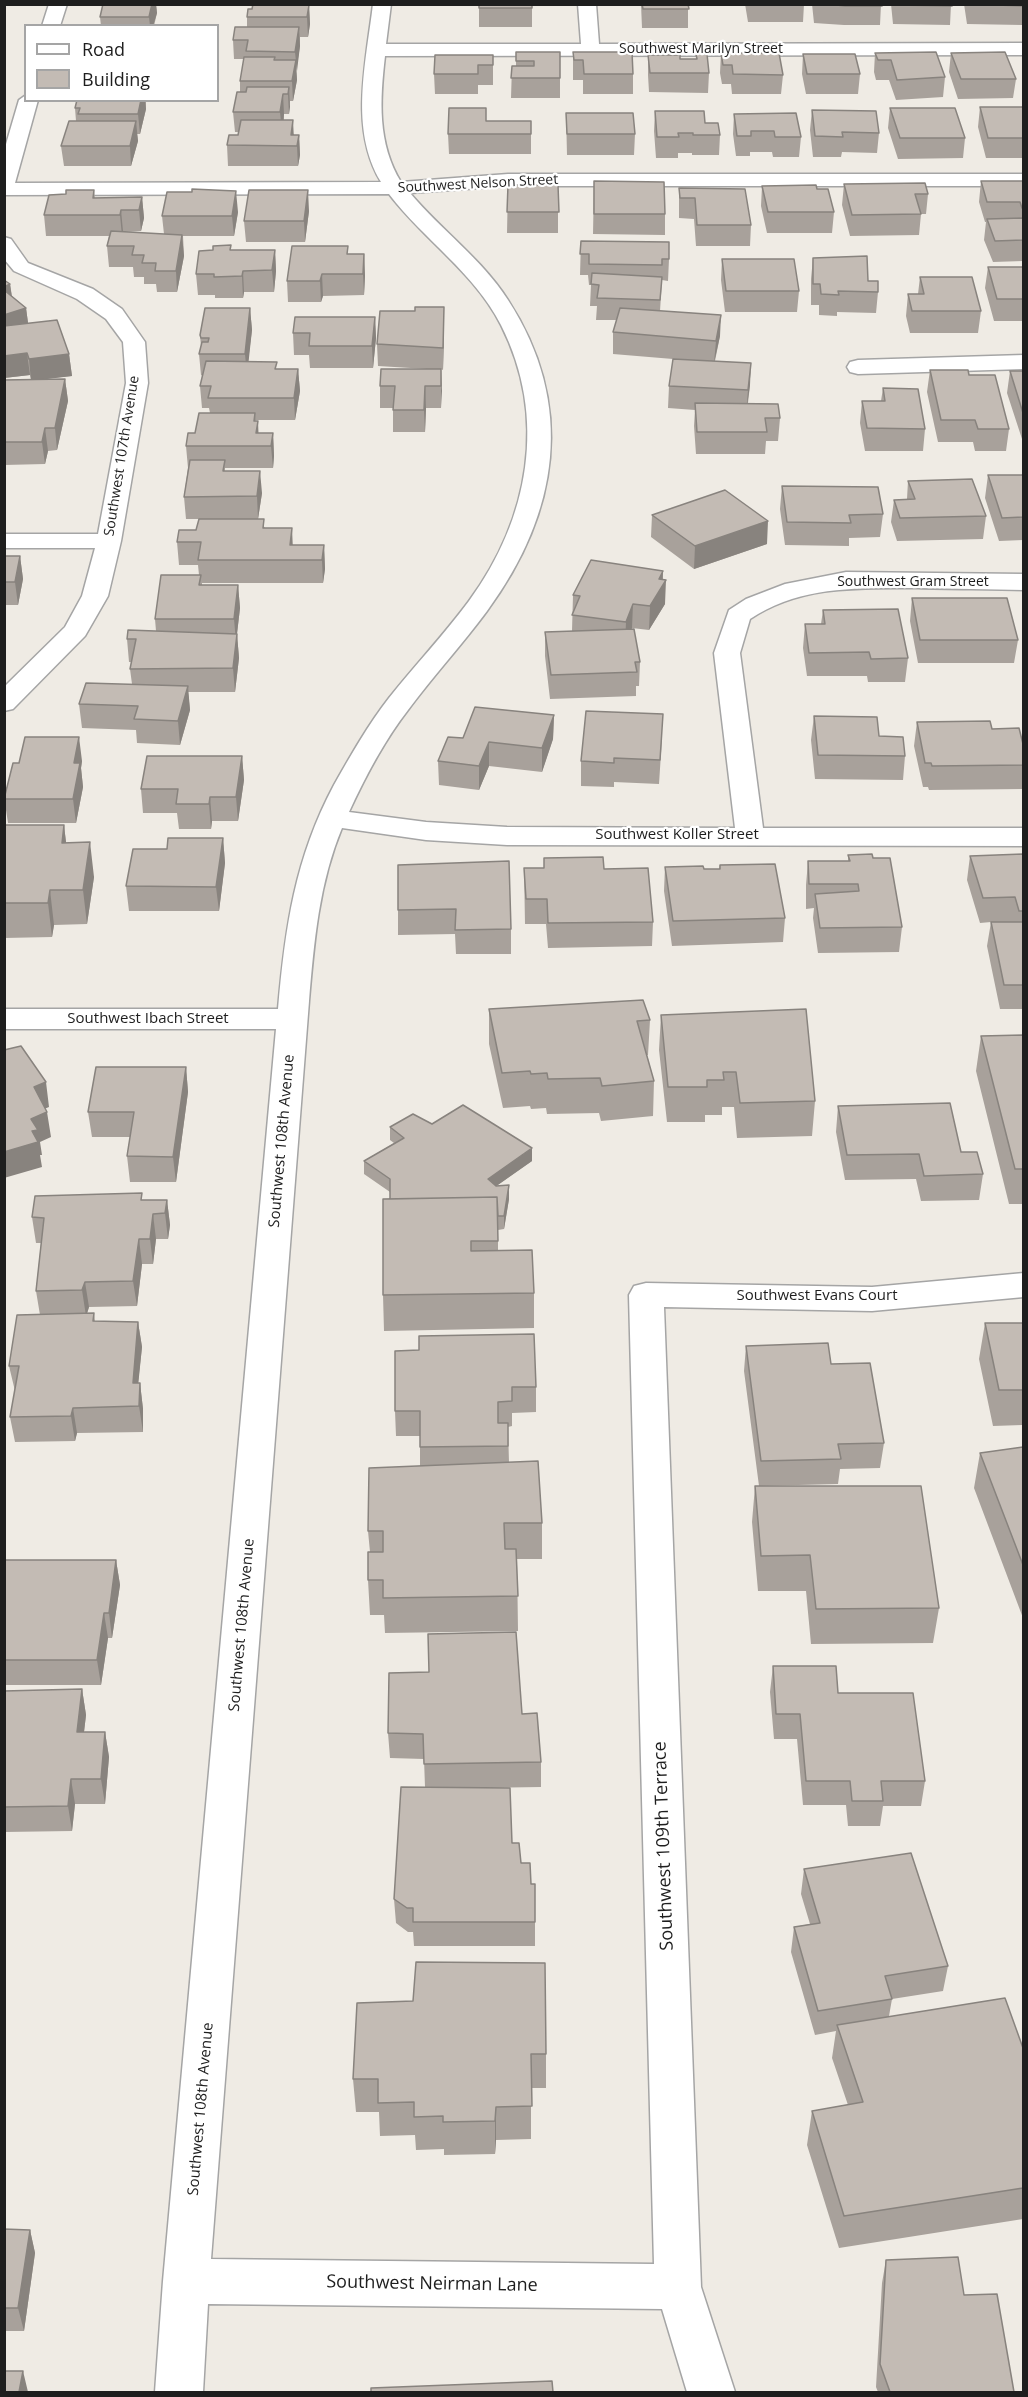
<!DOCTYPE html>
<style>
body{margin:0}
#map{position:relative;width:1028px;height:2397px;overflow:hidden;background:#efebe4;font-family:"Open Sans",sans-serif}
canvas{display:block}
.frame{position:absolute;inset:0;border:6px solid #1e1e1e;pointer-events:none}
.legend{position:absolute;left:24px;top:24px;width:195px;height:78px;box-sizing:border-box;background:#fff;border:2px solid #a5a5a5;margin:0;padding:8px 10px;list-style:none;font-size:18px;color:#1e1e1e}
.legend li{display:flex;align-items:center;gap:12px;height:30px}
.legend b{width:30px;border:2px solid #a5a5a5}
</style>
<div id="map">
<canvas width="1028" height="2397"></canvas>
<div class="frame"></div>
<ul class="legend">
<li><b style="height:8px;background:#fff"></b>Road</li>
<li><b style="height:16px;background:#c3bbb4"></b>Building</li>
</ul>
</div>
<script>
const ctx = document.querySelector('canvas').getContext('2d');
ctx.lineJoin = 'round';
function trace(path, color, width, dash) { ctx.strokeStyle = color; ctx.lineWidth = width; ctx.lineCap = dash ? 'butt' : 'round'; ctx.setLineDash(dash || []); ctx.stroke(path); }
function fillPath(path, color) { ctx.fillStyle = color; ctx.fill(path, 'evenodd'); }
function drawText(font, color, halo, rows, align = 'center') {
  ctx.font = font + ' "Open Sans",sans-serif'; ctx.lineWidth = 4.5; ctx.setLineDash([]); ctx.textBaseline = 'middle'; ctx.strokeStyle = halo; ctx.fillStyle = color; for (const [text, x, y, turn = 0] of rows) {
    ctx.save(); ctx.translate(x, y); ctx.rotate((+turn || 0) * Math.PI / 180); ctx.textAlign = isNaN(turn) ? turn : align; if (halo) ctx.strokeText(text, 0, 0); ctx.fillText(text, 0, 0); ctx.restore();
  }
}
const minor = new Path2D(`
 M49 4H67L60 26H42Z
 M373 4H391L386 44H581L578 4H596L599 44 1024 43V55L385 56C380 99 377 143 401 182L508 174H1024V186H508L410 193C441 230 481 258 508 300 576 405 559 513 487 611 462 645 433 676 408 710 384 741 365 777 349 812L426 822 507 827 735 828 714 653 729 610 746 599 785 584 846 572 1024 574V590C988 589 953 589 918 588 859 588 801 585 750 619L740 653 763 828H1024V846L507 845 426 840 342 828C319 883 314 942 309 1001L211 2259 654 2264 629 1295 634 1286 646 1283 872 1287 1024 1273V1297L872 1311 664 1307 701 2287 735 2392H687L662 2309 208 2304 203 2392H155L163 2281 276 1029H4V1009H278C285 928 295 858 334 785 351 755 368 725 389 698 415 665 444 635 469 601 529 519 548 418 501 325 474 272 424 240 389 194L4 195V151L19 100 26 95V100H38L15 183 381 182C349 129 366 63 373 4Z
 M4 237 11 239 28 263 93 289 122 309 145 342 148 383 121 541 108 596 85 636 13 709 4 711V687L65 627 82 596 95 548H4V534H98L126 383 123 342 106 319 77 299 14 271 4 259Z
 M1024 355V369L858 374 850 372 847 367 850 362 858 360Z`);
trace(minor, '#a5a5a5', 3);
fillPath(minor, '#fff');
fillPath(new Path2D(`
 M103 4H171V5H156L157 13 154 26H101L100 17Z
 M253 4H310L309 6 310 24 308 37H300V46L296 71 297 80 293 101H290L289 114H284V120L294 135H299L300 155 298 166H228L227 145 238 135 239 132H235L233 112 240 92V81L244 59H234L233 40 247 27V17L252 9Z
 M479 4H532V27H479Z
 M641 4H688V28H642Z
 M745 4H804L803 22H748Z
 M812 4H881L880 25H844L814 23Z
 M891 4H951L950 25 893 24Z
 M964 4H1023L1022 25 967 24Z
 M516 52H560V98H511L512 66H516Z
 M573 52 633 74V94H583V80H573Z
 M721 53 783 75 781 94H732L731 84H722L720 73Z
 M875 53 945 77 943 97 896 100 889 80H876L874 72Z
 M951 53 1016 79 1013 98 958 99 949 72Z
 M696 54 709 73 708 93 649 92 648 75V55L680 59H696Z
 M803 54 860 74 858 94H806L802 74Z
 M493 55V85H478V94H435L434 74Z
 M77 100H157L146 101V109L140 134H137L138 141 131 166H64L61 146 76 121 75 108Z
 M980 107H1023V154L1022 158H986L978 127Z
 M890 108 965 138 963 158 898 159 888 128Z
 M812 110 879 133 877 153 842 152 841 157H813L810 130Z
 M655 111 705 123 720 135 719 155H692V153H678V158H656L654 131Z
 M566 113 635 134 634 155H567Z
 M734 114 801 137 799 157H773L772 152H750V156H736L733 134Z
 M531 121V154H449L448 134Z
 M594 181 665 214V235L593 234Z
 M981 181H1023V261L993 262 984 240 986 222H985L979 202Z
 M844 184 928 194 926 214H921L919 235 850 236 842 205Z
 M508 185H558V233H507Z
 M762 186 817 189 834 212 832 233H767L761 206Z
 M679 188 751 225 750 246H696L694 219 679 218Z
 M94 190 95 198 142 197 144 218 141 231 123 232 164 234 162 216 238 212 234 236H183L184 256 177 292H157L156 284H144V277H134L133 267H109L107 246 109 236H46L44 215 66 194Z
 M309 211 305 242H246L244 221Z
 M581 241 669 259 668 281 662 280 660 311 720 336 715 361 750 385 748 403 780 418 778 441H766L765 454H696L694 426 695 410 668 408 669 386 673 359 613 354V332L617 320H596L597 306H590L591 285H589L588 275H580Z
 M231 245V250H275L276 271 274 292H244L243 298H215V295H198L196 274 213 250Z
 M348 254H364L365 276 364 295 323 296 321 302H288L287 281Z
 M813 258 868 281 878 292 876 313 837 312V316L819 315V305H811V279Z
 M722 259 799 291 797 312H725L721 280Z
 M988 267H1023V321H994L985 288Z
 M920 277 981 311 978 333H910L906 316 908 294H918Z
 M4 280 10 284 12 296 26 308 28 323 69 354 72 376 42 379H65L68 401 57 450 48 451 45 464 4 465V380L31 379 30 375 4 378Z
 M250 308 252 330 248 361 277 369H298L300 391 295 420H255L258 433H273L274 456 273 468H225V471L262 493 258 519 265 528 293 545H324L325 569 323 583H202V585H238L240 608 237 634 239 658 235 692H188L190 710 180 745 137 743 136 730 82 728 79 704 132 684 130 669 132 662H129L127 639 156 631 155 619 199 575 198 565H179L177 542 196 530 199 519H186L184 497 188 468 186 446 210 413 209 408H202L200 386 203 376 201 375 199 354 201 346 200 335Z
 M375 317 376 338 373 368H310L309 355H294L293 333Z
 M444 329 443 370 441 369V408H426L425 432H393V408H380V386L427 369 378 366 377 344Z
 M930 370 969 375 1009 429 1006 451H975L973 442H938L927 392Z
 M1010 371H1023V439H1022L1007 393Z
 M883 388 925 429 923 451H865L860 423 862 401H881Z
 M988 475H1023V540L999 541 985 498Z
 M908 481 986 516 983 539 897 541 891 522 894 500 907 499Z
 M782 486 883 514 880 537 849 538V546L785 545 780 509Z
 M652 515 767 544 694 569 651 537Z
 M4 556H20L23 579 18 605H4Z
 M663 571V579L665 604 649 630 632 628 631 629 640 662 639 686H636V696L550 699 545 656V632L572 631 573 595Z
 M912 598 1018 640 1014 663H918L910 621Z
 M823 610 908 658 905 682H868L867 676H807L803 648 805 624H821Z
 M554 715 553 739 542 772 489 766 479 790 439 785 438 761 463 738Z
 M814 716 879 736 905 756 903 780 815 779 811 740Z
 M917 722 992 729 1023 744V789L929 790 928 787H923L914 746Z
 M662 738 659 784 614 782V787L581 786V761Z
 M242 756 244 780 238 821H212L211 829H179L177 813H143L141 789Z
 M82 761 81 768 83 787 76 823H8L4 797 19 763Z
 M4 825H64L66 843 94 877 87 924 54 925 52 937 4 938Z
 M223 838 225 863 219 911H129L126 886 167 849Z
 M1023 854V1009H1000L987 946 991 922 980 923 967 880 970 856Z
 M848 855 873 858 902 927 899 952 818 953 813 918 814 908 806 909V885L808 861H848Z
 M398 865 511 929V954H456L455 934 398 935Z
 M720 865 785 918 783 942 672 946 664 891 665 867 704 869H719Z
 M524 868 604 869 653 922 652 946 548 948 546 924H525Z
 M489 1009 650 1020 648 1055H647L654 1081 653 1116 601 1121 599 1113 547 1114 546 1108 531 1109 530 1106 503 1108 489 1044Z
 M661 1015 815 1101 812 1136 737 1138 734 1107H722V1115H705V1122H667L659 1050Z
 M1023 1035V1204H1009L976 1071 981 1036Z
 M186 1067 188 1092 176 1182H130L127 1156 130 1137H92L88 1112Z
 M838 1106 961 1152 983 1174 979 1200 921 1201 916 1179 845 1180 836 1132Z
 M432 1124 532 1161 496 1186 509 1185V1199L504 1229 498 1230V1250L534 1293V1328L384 1331 383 1295 390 1199V1192L364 1174V1161L394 1143 390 1140V1127Z
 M143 1200H167L170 1225 168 1239H156L153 1264H142L137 1306 89 1307 87 1314 94 1313 95 1321 138 1322 142 1347 138 1383H140L143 1409V1432L77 1433 75 1441 15 1442 10 1417 15 1391 9 1366 40 1315 36 1291 41 1243H36L32 1217Z
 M1023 1318V1433L1022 1425 993 1426 979 1359 985 1323H1023Z
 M746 1346 831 1364 884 1443 880 1468 840 1469 838 1484 759 1486 744 1371Z
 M395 1351 536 1387V1412L512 1413V1426L508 1427 509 1463 542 1523V1559H517L518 1631 385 1633 384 1615H370L368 1580 370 1552 368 1531 420 1466V1436H396L395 1411Z
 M1023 1447V1618L974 1488 980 1453Z
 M755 1486 939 1608 933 1643 811 1644 806 1591H758L752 1522Z
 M4 1560H116L120 1585 112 1638H108L101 1685H4Z
 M773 1666 838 1693 925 1781 921 1806H883L880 1826H848L846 1805H803L797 1739H774L770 1692Z
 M82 1689 86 1715 84 1732H105L109 1757 105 1804H75L72 1831 4 1832V1691Z
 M522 1714 541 1762V1787L477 1788 512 1843 531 1884H535V1946H414L413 1932H408L396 1923 394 1899 425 1787 424 1759 390 1758 388 1733Z
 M804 1869 948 1966 943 1991 892 1999 889 2016 1023 2048V2219L839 2248 807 2145 812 2111 848 2105 832 2058 836 2031 815 2035 791 1952 794 1927 810 1924 801 1894Z
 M357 2003 546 2054V2088H531V2139L496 2140 495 2154 444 2155V2149L416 2150 415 2135 380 2136 379 2112H356L353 2079Z
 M4 2229 30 2230 35 2253 24 2331H4Z
 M886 2260 964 2295 1014 2392H878L876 2387 882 2283Z`), '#a8a19b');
fillPath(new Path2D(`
 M152 4H156L157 13 153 26H150L149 17Z
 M309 5 310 24 308 37 307 17Z
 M299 27 300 46 297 71 295 52Z
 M296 60 297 80 293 101 292 81Z
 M289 87 290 107 289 114 288 94Z
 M283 94 284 114 282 132 280 112Z
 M141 100H145L146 109 140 134 138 114Z
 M293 120 294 140 291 135Z
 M136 121 138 141 131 166 130 146Z
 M299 135 300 155 298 166 297 146Z
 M308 190 309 211 305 242 304 221Z
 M236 191 238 212 234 236 232 216Z
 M142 197 144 218 141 231 139 210Z
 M121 210 123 231 122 236 120 215Z
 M182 235 184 256 177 292 176 271Z
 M275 250 276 271 274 292 272 270Z
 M364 254 365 276 364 295 363 274Z
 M243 271 244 292 243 298 242 276Z
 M322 274 323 296 321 302 320 281Z
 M10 284 13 306H4V287Z
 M444 307V329L443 370V348Z
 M26 308 29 330 7 337 4 315Z
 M250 308 252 330 247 376 245 354Z
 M721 315 720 336 714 363 716 341Z
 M375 317 376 338 373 368 372 346Z
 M27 353 30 375 4 378V356Z
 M69 354 72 376 31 381 29 359Z
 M751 363 750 385 746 413 748 390Z
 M298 369 300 391 295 420 294 398Z
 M441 369 442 391 441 408Z
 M65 379 68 401 57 450 55 428Z
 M425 386 426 408 425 432 424 410Z
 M255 413 256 432 258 421 259 446H257L256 436 255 444 254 421Z
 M45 428 48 451 45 464 42 442Z
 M273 433 274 456 273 468 271 446Z
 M260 471 262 493 258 519 257 496Z
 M768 521 767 544 694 569 695 546Z
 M292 528 293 551 290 545Z
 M324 545 325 569 323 583 322 560Z
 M20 556 23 579 18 605 15 582Z
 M663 571 662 587 666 580 665 604 649 630 650 606 659 579Z
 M238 585 240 608 236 642 234 619Z
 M633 604 632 628 625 646 626 622Z
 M237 634 239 658 235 692 233 668Z
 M188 686 190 710 180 745 178 721Z
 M554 715 553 739 542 772V748Z
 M79 737 82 761 81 768 83 787 76 823 73 799 74 763Z
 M489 742V766L479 790V766Z
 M242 756 244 780 238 821 236 797Z
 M210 797 212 821 211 829 209 804Z
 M64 825 68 859 62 843Z
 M223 838 225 863 219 911 216 887Z
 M90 842 94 877 87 924 83 890Z
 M50 890 54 925 52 937 48 903Z
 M186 1067 188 1092 176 1182 173 1157Z
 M46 1082 49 1107 37 1112 34 1087Z
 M47 1112 51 1137 40 1142 42 1155H40L42 1167 4 1178V1152L32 1131 31 1119Z
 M532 1148V1161L488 1192V1179Z
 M509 1185V1199L504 1229V1216Z
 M167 1200 170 1225 168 1239 165 1213Z
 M153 1214 156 1239 153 1264 150 1239Z
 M139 1239 142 1264 137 1306 133 1281Z
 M85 1282 89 1307 86 1316 82 1290Z
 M138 1322 142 1347 136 1406 133 1383Z
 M140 1383 143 1409V1432L139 1406Z
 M73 1408 77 1433 75 1441 71 1416Z
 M116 1560 120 1585 112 1638 109 1613Z
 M104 1613 108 1638 101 1685 97 1660Z
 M82 1689 86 1715 81 1757 77 1732Z
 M105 1732 109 1757 105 1804 101 1779Z
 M71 1779 75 1804 72 1831 68 1806Z
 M496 2107V2140L495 2154V2121Z
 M30 2230 35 2253 24 2331 18 2308Z
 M23 2371 28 2392H19Z`), '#88837e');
const building = new Path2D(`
 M103 4H152L149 17H100Z
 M253 4H302L309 5 307 17H247L248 9H252Z
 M479 4H532V8H479Z
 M642 4H688L689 9H643Z
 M827 4H881L882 6H845Z
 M894 4H951L952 6 894 5Z
 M970 4H1023V6Z
 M103 25H154L103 26Z
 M235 27H299L295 52 246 51 248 40H233Z
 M516 52H560V78H511L512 66H534V61H516Z
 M573 52H632L633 74H584L583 60H574Z
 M936 52 945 77 897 80 891 60H878L875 53Z
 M1005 52 1016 79H961L951 53Z
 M721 53H779L783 75 733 74 732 65H723Z
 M696 54H707L709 73H650L648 55H680V59H697Z
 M803 54H855L860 74H807Z
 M435 55H493V65H478V74H434Z
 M244 57H275L274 60H296L292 81H240Z
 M247 87H289L288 94H283L280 112H233L237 92H246Z
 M77 100H141L138 114H78L80 108H75Z
 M980 107H1023V138H988Z
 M449 108H486V121H531V134H448Z
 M890 108H955L965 138H900Z
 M812 110 876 111 879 133 842 132 843 137 815 136Z
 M655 111H704L705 123H718L720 135H693V133H678L679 137H657Z
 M566 113H633L635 134H567Z
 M796 113 801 137H775L774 131H751V136H737L734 114Z
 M241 120H293L291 135H299L297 146 227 145 229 135H238Z
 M69 121H136L130 146H61Z
 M594 181 664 182 665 214H594Z
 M981 181H1023V208H1022L1020 202H987Z
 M925 183 928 194H915L921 214 852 215 844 184Z
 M508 185H558L559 212H507Z
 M816 185 817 189H828L834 212H768L762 186Z
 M679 188 745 189 751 225H697L695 198H680Z
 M192 189 236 191 232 216H162L167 192H192Z
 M66 190H94L93 198 142 197 139 210H121L120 215H44L49 195 66 194Z
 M249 190H308L304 221H244Z
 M1023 218V240L995 241 987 219Z
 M111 231 182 235 176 271H155L156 263H142L144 255H132L134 246H107Z
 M581 241 669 242V259H662V265L589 264V254H580Z
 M231 245 230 250H275L272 270 243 271 242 276 214 277V274H196L199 251 213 250V246Z
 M292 246H348L347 254H364L363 274H322L320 281H287Z
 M867 256 868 281H878V292L838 291 839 295 821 294 820 284H813V258Z
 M722 259H794L799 291H726Z
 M988 267H1023V299H997Z
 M592 273 662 277 660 300 597 298 599 285 591 284Z
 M920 277H972L981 311H912L908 294H924Z
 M4 280 10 284 4 287Z
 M4 290 26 308 4 315Z
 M415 307H444L443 348 377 344 380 311H415Z
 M205 308H250L245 354H199L202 342H208L209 338H201L200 335Z
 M620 308 721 315 716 341 613 332Z
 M295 317H375L372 346H309L310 333H293Z
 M57 320 69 354 29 359 27 353 4 356V326Z
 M673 359 751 363 748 390 669 386Z
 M206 361 277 362 275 369H298L294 398H208L211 386H200Z
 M381 369H441V386H425L424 410H393L395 386H380Z
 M930 370H968L969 375H995L1009 429H978L975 420H941Z
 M1010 371H1023V413Z
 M65 379 55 428H45L42 442H4V380Z
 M883 388 918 389 925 429 867 428 862 401H885Z
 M695 403 778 404 780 418H765L767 432H697Z
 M199 413H255L254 421H258L256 433H273L271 446H186L188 433H195Z
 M190 460H225L223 471H260L257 496 184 497Z
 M988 475H1023V517L1002 518Z
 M972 479 986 516 900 518 894 500 915 499 908 481Z
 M782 486 878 487 883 514 849 515 851 523 787 522Z
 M725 490 768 521 695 546 652 515Z
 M199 519H264L263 528H292L290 545H324L322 560H198L201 542H177L179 530H196Z
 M4 556H20L15 582H4Z
 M591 560 663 571 659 579 666 580 650 606 633 604 626 622 572 615 580 596 573 595Z
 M161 575H201L199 585H238L234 619H155Z
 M912 598H1007L1018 640H920Z
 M898 609 908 658 871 659 869 652 809 653 805 624H825L823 610Z
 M634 629 640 662H635L637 672 551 675 545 632Z
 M128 630 237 634 233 668 130 669 136 639H127Z
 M86 683 188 686 178 721 134 719 138 706 79 704Z
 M475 707 554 715 542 748 489 742 479 766 438 761 448 737 463 738Z
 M586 711 663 714 660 760 614 758V763L581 761Z
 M814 716 877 717 879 736 903 737 905 756 818 755Z
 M990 721 992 729 1019 728 1023 744V765L932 766 931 763H925L917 722Z
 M25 737H79L74 763H80L73 799H4L13 763H19Z
 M147 756H242L236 797H210L209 804H176L178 789H141Z
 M4 825H64L62 843 90 842 83 890H50L48 903H4Z
 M168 838H223L216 887 126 886 133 849H167Z
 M872 854 873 858H890L902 927 820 928 815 894 859 891 858 884H809L808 861H850L848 855Z
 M1023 854V911H1019L1015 897 983 898 970 856Z
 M603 857 604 869 648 868 653 922 548 923 547 899H526L524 868H544V858Z
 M509 861 511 929 455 930 456 909 398 910V865Z
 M775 864 785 918 673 921 665 867 703 866 704 869H720V865Z
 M991 922H1023V985H1004Z
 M643 1000 650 1020 637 1021 654 1081 602 1086 600 1078 548 1079 547 1073 531 1074 530 1071 502 1073 489 1009Z
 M806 1009 815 1101 740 1103 736 1072H723L724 1080H707V1087H668L661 1015Z
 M1023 1035V1169H1015L981 1036Z
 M21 1046 46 1082 34 1087 47 1112 31 1119 38 1130 32 1131 38 1142 4 1152V1050Z
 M96 1067H186L173 1157 127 1156 134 1112H88Z
 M950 1103 961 1152H977L983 1174 924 1176 919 1154 847 1155 838 1106Z
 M463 1105 532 1148 488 1179 496 1186 509 1185 504 1216H498L497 1197 390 1199V1179L364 1161 404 1138 390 1127 413 1114 432 1124Z
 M142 1193 141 1200H167L165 1213 153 1214 150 1239H139L133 1281 85 1282 82 1290 36 1291 44 1218 32 1217 35 1196Z
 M497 1197 498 1241H471V1251L532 1250 534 1293 383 1295V1199Z
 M94 1313 93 1321 138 1322 133 1383H140L139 1406 73 1408 71 1416 10 1417 19 1366H9L17 1315Z
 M985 1323H1023V1390H999Z
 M534 1334 536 1387H512V1401L498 1402V1423H508V1446L420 1447V1411H395V1351L419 1350V1336Z
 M828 1343 831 1364 870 1363 884 1443 838 1444 841 1459 761 1461 746 1346Z
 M1023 1447V1565L980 1453Z
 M538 1461 542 1523H504L505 1549H516L518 1596 383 1598V1580H368V1552H383V1531H368L369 1468Z
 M755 1486H921L939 1608 816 1609 810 1555 761 1556Z
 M4 1560H116L109 1613H104L97 1660H4Z
 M516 1632 522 1714 537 1713 541 1762 424 1764 423 1734 388 1733 389 1673 429 1672 428 1634Z
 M773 1666H836L838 1693H913L925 1781H881L883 1801H852L850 1781H806L800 1714H776Z
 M82 1689 77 1732H105L101 1779H71L68 1806 4 1807V1691Z
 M401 1787 510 1788 512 1843H519L521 1863H530L531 1884H535V1922H413V1908H407L394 1899Z
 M911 1853 948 1966 885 1976 892 1999 818 2011 794 1927 820 1923 804 1869Z
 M416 1962 545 1963 546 2054H531L532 2106 496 2107 495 2121 443 2122V2116L414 2117V2102L378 2103V2079H353L357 2003 413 2001Z
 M1005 1998 1023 2048V2188L844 2216 812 2111 863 2102 837 2025Z
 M4 2229 30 2230 18 2308H4Z
 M958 2257 964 2295 997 2294 1014 2392H890L880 2364 886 2260Z
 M4 2371H23L19 2392H4Z
 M552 2381 553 2392H371V2388Z`);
fillPath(building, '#c3bbb4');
trace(building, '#88837e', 1.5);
drawText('14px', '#1e1e1e', '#fff', [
 ["Southwest Marilyn Street",701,49],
 ["Southwest Nelson Street",478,184,-3],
 ["Southwest 107th Avenue",122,456,-81],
 ["Southwest Gram Street",913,582]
]);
drawText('15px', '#1e1e1e', '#fff', [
 ["Southwest Koller Street",677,835],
 ["Southwest Ibach Street",148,1019],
 ["Southwest 108th Avenue",282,1141,-85],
 ["Southwest Evans Court",817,1296],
 ["Southwest 108th Avenue",242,1625,-85],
 ["Southwest 108th Avenue",201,2109,-85]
]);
drawText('18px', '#1e1e1e', '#fff', [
 ["Southwest 109th Terrace",664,1846,-92],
 ["Southwest Neirman Lane",432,2284,1]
]);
</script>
